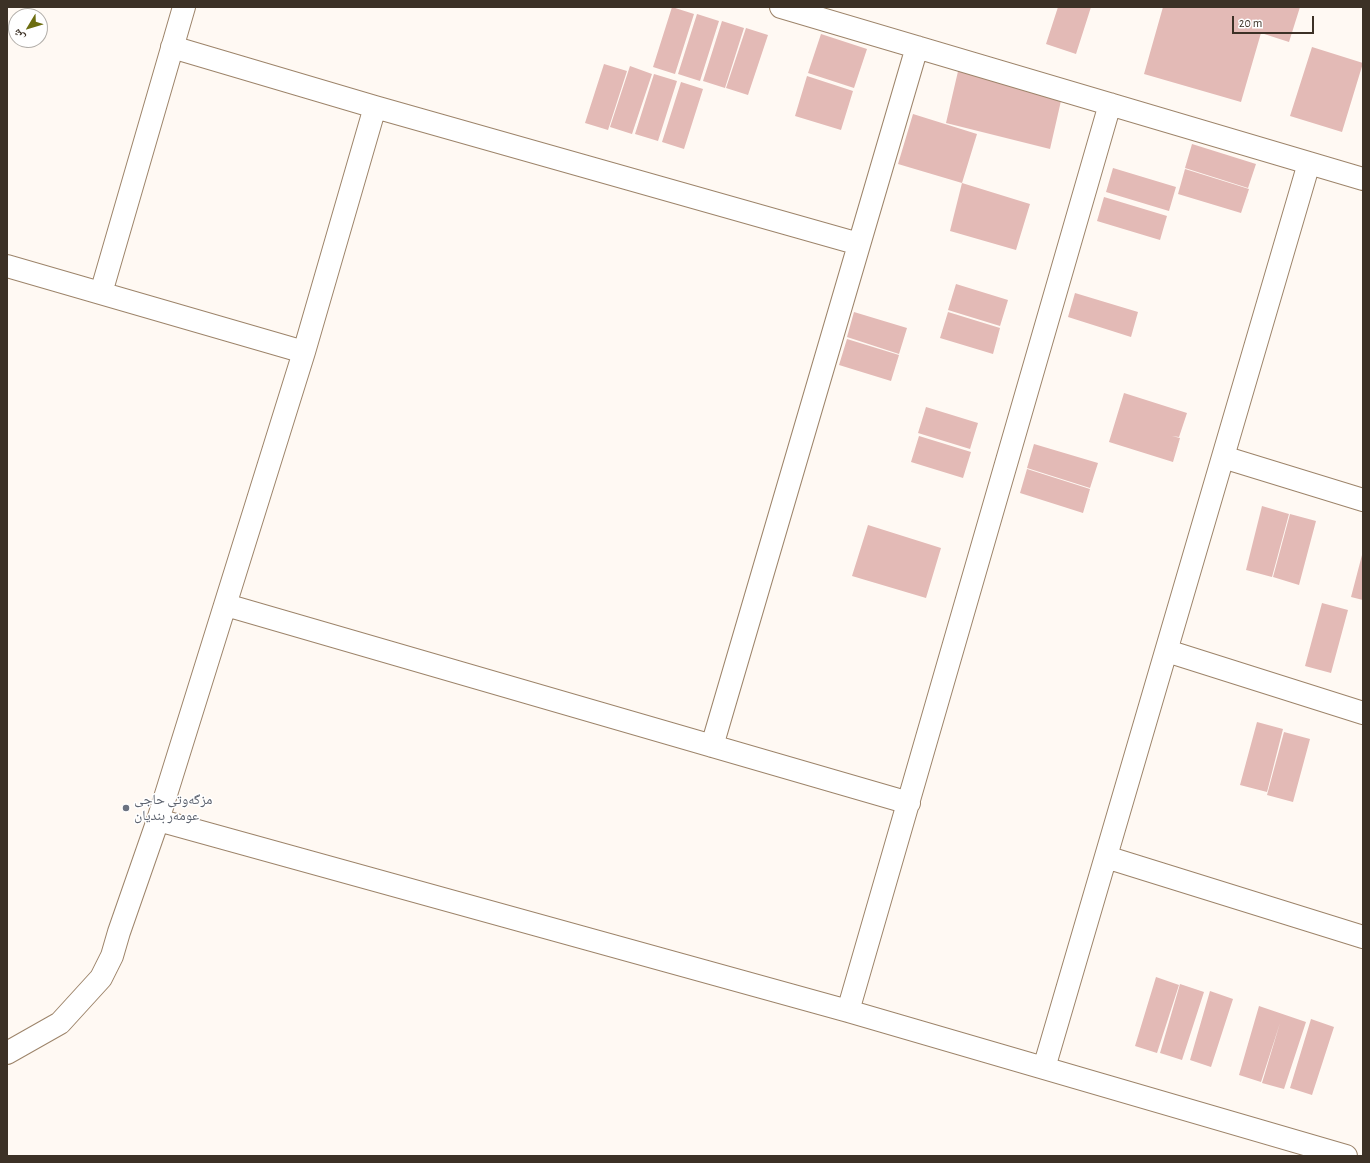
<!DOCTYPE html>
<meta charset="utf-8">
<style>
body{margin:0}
#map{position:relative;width:1370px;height:1163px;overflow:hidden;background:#fff9f3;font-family:"Alegreya Sans","Noto Naskh Arabic",sans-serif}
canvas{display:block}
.frame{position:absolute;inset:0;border:8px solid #3c3126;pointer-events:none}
.north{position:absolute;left:8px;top:8px;width:40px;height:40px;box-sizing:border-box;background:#fff;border:1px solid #b1ada8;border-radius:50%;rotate:232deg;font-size:11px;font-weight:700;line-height:16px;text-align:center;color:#3c3126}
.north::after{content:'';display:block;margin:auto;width:14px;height:18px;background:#6c6d10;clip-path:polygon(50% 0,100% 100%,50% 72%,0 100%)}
.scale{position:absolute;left:1232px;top:16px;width:82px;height:18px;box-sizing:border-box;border:2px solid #3c3126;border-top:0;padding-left:5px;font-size:12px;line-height:14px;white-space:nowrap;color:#3c3126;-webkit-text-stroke:3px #fff;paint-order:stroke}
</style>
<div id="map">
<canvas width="1370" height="1163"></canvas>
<div class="frame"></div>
<div class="north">ش</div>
<div class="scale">20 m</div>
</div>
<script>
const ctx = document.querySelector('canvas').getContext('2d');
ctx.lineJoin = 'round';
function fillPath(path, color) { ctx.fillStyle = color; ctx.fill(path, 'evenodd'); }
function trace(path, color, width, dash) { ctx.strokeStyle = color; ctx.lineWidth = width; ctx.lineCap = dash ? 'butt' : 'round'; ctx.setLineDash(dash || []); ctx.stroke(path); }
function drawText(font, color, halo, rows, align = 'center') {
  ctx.font = font + ' "Alegreya Sans","Noto Naskh Arabic",sans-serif'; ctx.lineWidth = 3; ctx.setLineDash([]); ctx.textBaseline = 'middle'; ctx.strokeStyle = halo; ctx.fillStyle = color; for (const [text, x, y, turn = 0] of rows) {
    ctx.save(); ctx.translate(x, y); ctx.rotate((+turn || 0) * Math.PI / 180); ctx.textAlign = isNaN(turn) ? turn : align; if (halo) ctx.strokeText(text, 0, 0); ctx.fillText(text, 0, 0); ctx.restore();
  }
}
fillPath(new Path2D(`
 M672 7 694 14 675 74 653 67Z
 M1058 7H1091L1076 54 1046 44Z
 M1163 7H1300L1289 42 1261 33 1241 102 1144 74Z
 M697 14 719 21 700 81 678 74Z
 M722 21 744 28 725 88 703 81Z
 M746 28 768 35 748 95 726 88Z
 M821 34 867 49 854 88 808 73Z
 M1312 47 1363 63 1342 132 1290 116Z
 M604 64 627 71 608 130 585 123Z
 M630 66 652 74 632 134 610 127Z
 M959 67 1063 92 1050 149 946 123Z
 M654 74 677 81 658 141 635 134Z
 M807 76 853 91 841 130 795 116Z
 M681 82 703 89 684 149 662 142Z
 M913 114 977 134 962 183 898 164Z
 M1192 144 1256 164 1248 188 1185 168Z
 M1113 168 1176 187 1169 211 1106 192Z
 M1185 169 1249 189 1241 213 1178 194Z
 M962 183 1030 204 1016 250 950 231Z
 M1104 197 1167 216 1160 240 1097 221Z
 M956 284 1008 300 1000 326 948 310Z
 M1075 293 1138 312 1131 337 1068 317Z
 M854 312 907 328 899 354 847 337Z
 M948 312 1000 328 993 354 940 338Z
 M847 339 899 355 891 381 839 365Z
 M1124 393 1187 413 1179 437 1172 436 1180 438 1173 462 1109 442Z
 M926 407 978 423 970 449 918 433Z
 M919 436 971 452 963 478 911 462Z
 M1034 444 1098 463 1090 488 1027 468Z
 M1027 469 1090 489 1083 513 1020 493Z
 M1262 506 1289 514 1272 577 1246 570Z
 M1290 514 1316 521 1299 585 1273 577Z
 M868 525 941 548 926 598 852 576Z
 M1362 555H1363V600L1351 597Z
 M1322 603 1348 610 1331 673 1305 666Z
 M1257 722 1283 729 1267 792 1240 785Z
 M1284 732 1310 739 1293 802 1267 795Z
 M1156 977 1179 985 1157 1053 1135 1046Z
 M1180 984 1204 992 1182 1060 1160 1053Z
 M1210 991 1233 999 1211 1067 1190 1060Z
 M1259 1006 1306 1022 1284 1089 1262 1083 1280 1023 1261 1082 1239 1075Z
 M1311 1019 1334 1027 1312 1095 1290 1088Z`), '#e3bab6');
const minor = new Path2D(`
 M781 7 1363 179
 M172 47 375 107 859 244
 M7 266 304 352
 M101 293 184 7
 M1223 457 1363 500
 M226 605 909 803
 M1167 651 1363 713
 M712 746 917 47
 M158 820 848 1011 1346 1156
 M1106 857 1363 937
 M848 1011 1110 104
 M7 1053 60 1023 101 978 112 956 119 932 158 820 304 352 375 107
 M1044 1068 1309 163`);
trace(minor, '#9d846a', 24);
trace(minor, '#fff', 22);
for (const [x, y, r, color] of [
 [126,808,4,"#6b7280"]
]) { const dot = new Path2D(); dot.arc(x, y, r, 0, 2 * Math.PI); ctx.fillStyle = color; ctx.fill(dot); trace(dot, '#fff', 1.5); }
drawText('14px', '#5b616d', '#fff', [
 ["مزگەوتی حاجی",134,800],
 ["عومەر بندیان",134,816]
], 'left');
</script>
